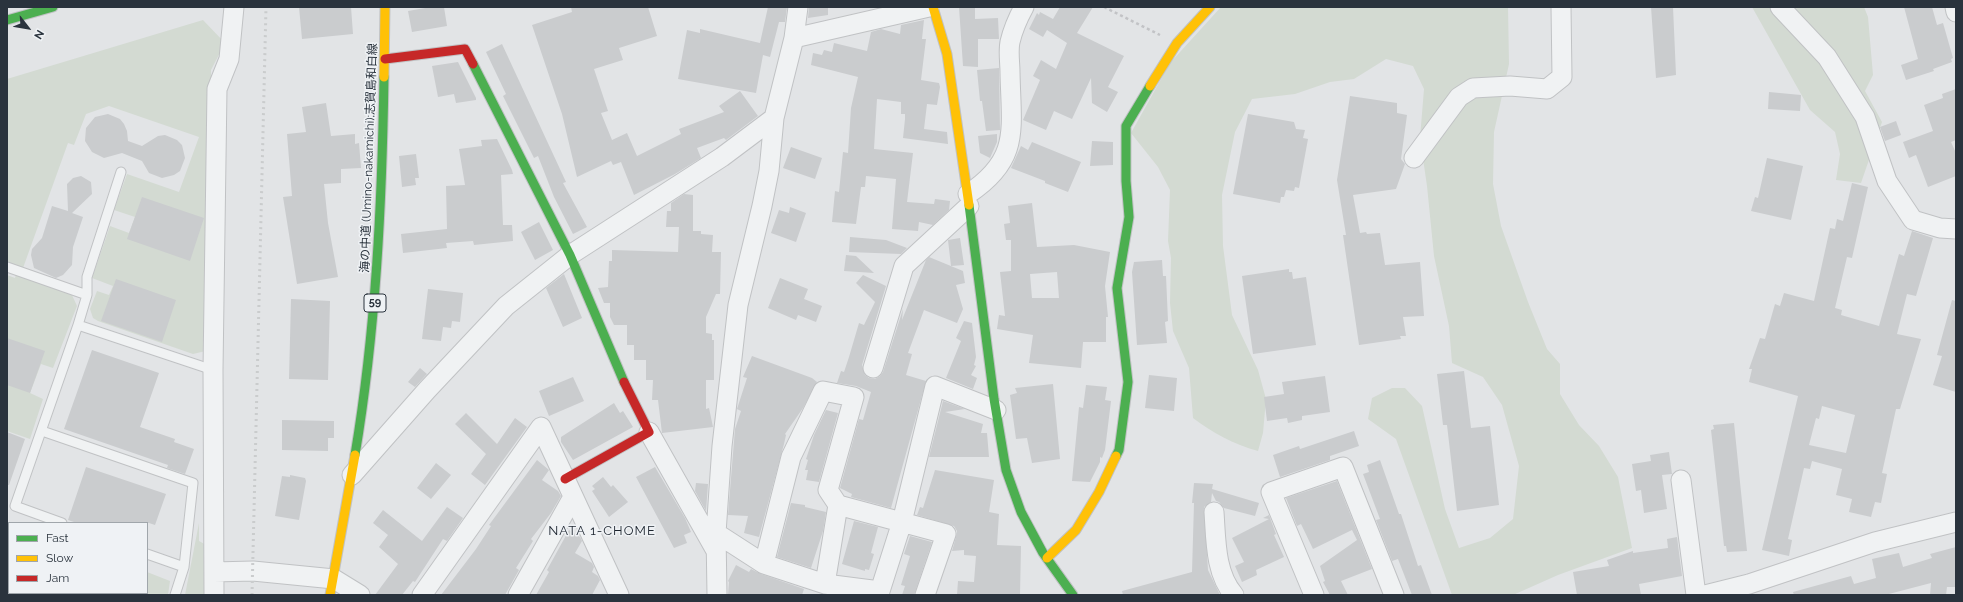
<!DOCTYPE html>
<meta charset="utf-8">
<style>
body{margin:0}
#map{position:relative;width:1963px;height:602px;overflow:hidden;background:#e2e4e6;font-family:Raleway,sans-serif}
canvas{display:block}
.frame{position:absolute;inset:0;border:8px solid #2a333d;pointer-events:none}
.legend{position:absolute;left:8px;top:522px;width:140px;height:72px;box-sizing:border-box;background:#eff2f5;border:1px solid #a0a6ab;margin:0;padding:5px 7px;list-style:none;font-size:12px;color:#2a333d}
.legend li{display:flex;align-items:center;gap:8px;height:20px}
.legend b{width:20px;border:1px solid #a0a6ab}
.north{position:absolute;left:8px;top:8px;width:40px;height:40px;-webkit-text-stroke:3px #eff2f5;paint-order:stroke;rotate:121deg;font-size:11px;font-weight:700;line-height:16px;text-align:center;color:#2a333d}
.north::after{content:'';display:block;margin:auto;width:14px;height:18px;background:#2a333d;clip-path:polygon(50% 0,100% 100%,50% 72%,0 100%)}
</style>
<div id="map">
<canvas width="1963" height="602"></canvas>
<div class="frame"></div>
<ul class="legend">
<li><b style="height:5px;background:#4caf50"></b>Fast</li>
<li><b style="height:5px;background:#ffc107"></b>Slow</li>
<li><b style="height:5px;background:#c62828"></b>Jam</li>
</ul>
<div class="north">N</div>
</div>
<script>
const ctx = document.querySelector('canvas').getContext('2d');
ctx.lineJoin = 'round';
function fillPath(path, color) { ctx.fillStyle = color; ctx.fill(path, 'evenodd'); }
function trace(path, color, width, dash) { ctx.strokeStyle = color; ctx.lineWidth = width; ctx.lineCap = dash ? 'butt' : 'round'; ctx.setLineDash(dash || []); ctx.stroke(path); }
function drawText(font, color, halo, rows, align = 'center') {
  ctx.font = font + ' Raleway,"Noto Sans JP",sans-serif'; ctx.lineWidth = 3; ctx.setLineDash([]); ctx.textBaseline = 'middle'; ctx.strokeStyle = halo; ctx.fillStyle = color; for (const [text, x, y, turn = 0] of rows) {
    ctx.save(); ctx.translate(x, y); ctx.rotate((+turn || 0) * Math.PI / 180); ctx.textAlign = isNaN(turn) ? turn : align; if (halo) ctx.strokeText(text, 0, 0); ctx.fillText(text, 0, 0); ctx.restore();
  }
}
fillPath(new Path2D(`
 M1221 7H1508L1509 64 1494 132 1493 184 1501 226 1528 302 1547 349 1560 364V394L1579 425 1599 446 1618 477 1632 548 1558 575 1513 595H1452L1396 439 1368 419 1372 398 1392 388H1405L1422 406 1445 509 1459 548 1490 538 1513 519 1519 466 1502 405 1483 377 1452 363 1449 326 1434 256 1427 186 1420 138 1424 89 1413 66 1386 59 1354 79 1330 82 1295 94 1252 99 1235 132 1222 195 1223 246 1232 315 1258 370 1266 399 1263 433 1258 451C1233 444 1213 433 1193 418L1189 368 1173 331 1170 303 1171 258 1168 241 1170 190 1158 167 1131 133 1170 63Z
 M1752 7H1864L1868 17 1873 75 1865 91 1882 122 1861 183 1836 180 1840 154 1835 132 1810 110Z
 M203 20 225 43 211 70 210 350 193 354 98 321 93 318 90 309 97 291 109 295 113 286 92 278 110 226 129 233 135 217 114 210 127 174 179 192 199 137 109 106 86 114 74 145 68 143 23 268 7 263V79Z
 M16 274 72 295 77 306 53 368 41 364 30 393 43 399 30 439 7 431V275L15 278Z
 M199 523V541L208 546 207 595H185Z
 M147 572 170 581 168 595H138L131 593H147Z`), '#d3dad2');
fillPath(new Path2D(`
 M299 7H351L353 34 302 39Z
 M431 7H444L447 26 412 32 408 11Z
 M571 7H648L657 36 619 48 623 60 594 69 608 111 601 113 612 140 627 133 637 156 681 134 679 129 724 112 719 106 740 91 758 116 726 140 724 138 697 148 701 158 675 174 634 195 621 162 613 165 611 161 577 177 562 114 532 25 572 12Z
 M768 7H787L785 22H779L770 57 763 55 756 93 678 79 687 30 700 33V29L760 43Z
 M809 7H828V15L808 18Z
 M959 7H975V19L998 18 999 39H978V67L963 66Z
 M1060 7H1093L1077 33 1124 56 1108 87 1118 92 1107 112 1092 103 1091 78 1072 119 1054 111 1046 130 1023 120 1040 80 1033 76 1041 60 1056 69 1067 43 1047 30 1043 37 1029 29 1037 13 1039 15 1040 12 1053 19Z
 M1651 7H1673L1676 75 1656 78Z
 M1904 7H1932L1937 25 1943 23 1953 58 1951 59 1952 62 1933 69 1934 71 1906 80 1901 65 1918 59Z
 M924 20 922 39H926L921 80 939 83 940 87 937 105 927 104 924 129 947 132 948 144 903 138 905 119V114H901V102L877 99 874 149 913 153 907 202 934 204 935 199 950 201 949 210 933 225 919 222 918 231 892 229 896 179 866 176 865 187H861L856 224 832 222 835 191 839 192 843 152 848 153 851 108 858 77 811 65 813 53 822 55 824 50 832 52 834 43 867 51 871 32 881 29 900 34 901 25Z
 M502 44 566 182 563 183 587 227 573 234 554 197 538 156 534 158 503 96 506 94 486 52Z
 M458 62 476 98V100L456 103 454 94 438 97 432 66Z
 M999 68 1000 130 986 131 982 101H980L977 70Z
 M1956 89V140L1951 142 1956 153V176L1928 187 1916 155 1909 158 1903 142 1933 131 1924 105 1943 98 1942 94Z
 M1769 92 1801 95 1800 111 1768 109Z
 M1350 96 1397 103V113L1407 115 1401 159 1405 164 1396 189 1353 195 1360 233 1366 232 1367 234 1380 233 1385 265 1420 262 1424 316 1403 317 1406 336H1400L1401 339 1359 345 1343 235H1346L1337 180Z
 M326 103 331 136 355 134V144L359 143 361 168 341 169V183L324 184 328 223 338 277 297 284 283 197 292 196 287 134 306 132 302 107Z
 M108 114 120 119 124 124 127 131 128 141 142 146 158 136 165 135 177 140 182 145 185 158 180 171 174 175 162 178 149 173 142 161 122 153 104 158 92 152 85 141 86 128 95 117Z
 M1248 114 1294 122 1296 129 1305 130 1303 138 1308 139 1299 188 1295 187 1294 191 1286 190 1284 197H1281L1280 203 1233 194Z
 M1896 121 1901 135 1885 141 1880 127Z
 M997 134V142L990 158 980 153 978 136Z
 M497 139 512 170 513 174 501 175 503 225H512L513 241 474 245 473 241 446 243 447 248 403 253 401 234 447 229 446 186 465 185 459 149 482 146 481 140Z
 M1092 141 1113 142V165L1090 166Z
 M1032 142 1081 162 1068 192 1045 183V181L1011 168 1021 146 1028 150Z
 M791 147 822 158 815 179 783 168Z
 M416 154 419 178H415L416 185 402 187 399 156Z
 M1767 158 1803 166 1791 220 1751 211 1755 197 1758 198Z
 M81 176 91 182 92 194 72 213 83 217 73 247 72 265 63 275 56 278 34 268 31 255 32 249 42 238 52 206 68 211 67 184 73 178Z
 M1852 183 1868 187 1852 258 1847 257 1835 308 1842 310 1841 315 1879 326 1899 254 1904 256 1912 231 1933 238 1916 296 1907 294 1897 334 1921 339 1900 409H1896L1882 473 1887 474 1881 503 1875 502 1871 517 1849 512 1852 499 1836 495 1842 469 1812 461 1810 469 1804 468 1788 539 1792 540 1789 556 1762 550 1798 396 1749 382 1752 369H1749L1760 338 1765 339 1775 304 1780 306 1784 293 1814 301 1830 228 1835 229 1837 219 1843 221ZM1822 406 1855 415 1846 453 1809 445 1816 418 1819 419Z
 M684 194 693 195V231H701V234L713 235 712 252H721L720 294H716L706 317V333L712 334V340H714V380H706V409L709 408 713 427 662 433 658 400H652L653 380H646V360H634V345H627V325H614L610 317V303H604L598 288 608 287 609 261H612V250L678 252 679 227H666L667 211H671V203Z
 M142 197 204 218 190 261 127 239Z
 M1032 203 1037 247 1074 245 1110 252 1105 286 1108 317H1106V342H1083L1081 368 1029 363 1033 335 997 329 999 315 1005 316 1000 272 1011 271V240H1006L1004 224 1010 223 1008 206ZM1057 272 1059 298H1032L1030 274Z
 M790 207 806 213 796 242 771 233 779 210 789 213Z
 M539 222 553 250 535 260 521 232Z
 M850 237 886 240 907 248 901 254 849 252Z
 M960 238 964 265 951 266 948 240Z
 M846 255 856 256 874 273 844 271Z
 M929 257 963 271 965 283 956 285 963 309 957 323 924 310 908 353 912 354 906 375 926 381 891 508 851 497 852 494 840 488 859 419 863 420 871 392 856 386 837 383 841 371 844 372 849 357 859 323 864 325 875 302 856 283 863 275 886 286 862 365 865 375 869 378 875 379 880 376 883 372 903 309 902 320 926 260Z
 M1162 260 1163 276H1166L1168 321 1165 322 1167 343 1137 345 1132 272 1134 262Z
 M1289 269V272H1292L1293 279 1306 277 1316 345 1253 354 1242 276Z
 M564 274 582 318 563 327 546 288Z
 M780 278 808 289 804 299 822 306 816 322 798 315 796 320 768 308Z
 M116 279 176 300 162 342 101 321Z
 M428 289 463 293 460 322 452 321 451 328 443 327 441 341 422 339Z
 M291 299 330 301 328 380 289 379Z
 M1952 300 1956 301V392L1933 385 1942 356 1937 355Z
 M964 321 972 323 976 357 974 365 976 366 971 375 977 378 973 389 946 378 961 341 956 338Z
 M7 338 45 351 30 393 7 385Z
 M92 350 159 373 140 427 175 439 174 442 194 449 185 474 167 468 168 465 64 429Z
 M752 356 812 378 817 382 803 408 785 434 786 435 784 444 759 537 744 533 748 516 728 515 735 429 741 411 737 409 747 378 743 377Z
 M420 368 427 374 415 387 408 382Z
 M1464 371 1471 428 1490 426 1499 505 1457 511 1447 425H1443L1437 374Z
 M1149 375 1177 378 1174 411 1145 408Z
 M1325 376 1330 412 1302 416V420L1288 423 1287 418 1267 421 1264 397 1284 394 1282 382Z
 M573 377 584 401 549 416 539 391Z
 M1053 384 1060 459 1032 463 1027 438 1016 439 1010 395 1017 393 1015 388Z
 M1086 385 1107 387 1105 400 1111 401 1105 450 1102 458 1100 457V462L1090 482 1072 481 1079 407 1083 408Z
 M943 401 965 409 945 412 983 424 981 433H987L989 457H929Z
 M614 403 620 413 623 411 633 427 573 460 561 442V437Z
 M826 410 838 413 819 482 806 480 808 470H805L808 460 806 459 814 435Z
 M466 413 497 444 515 418 527 427 485 485 471 474 486 454 455 424Z
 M282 420 334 421V438H328V451L282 450Z
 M1734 423 1747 551 1727 552 1726 546H1724L1711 430 1714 429 1713 425Z
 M1354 431 1359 446 1330 456V460L1280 477 1273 455 1299 446 1300 449Z
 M7 432 25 439 9 485H7Z
 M1669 452 1672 474 1662 475 1667 509 1644 513 1641 490 1636 491 1632 464 1651 461 1650 455Z
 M537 460 549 470 542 480 558 491 561 496 551 513 531 539 533 541 516 568 519 570 505 595H441L476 549 491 526 489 525Z
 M1380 460 1399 514H1401L1418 566 1421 565 1432 595H1412L1398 559 1392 561 1376 520 1380 519 1363 474 1369 472 1367 465Z
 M436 463 451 475 431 499 417 488Z
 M86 467 166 494 155 525 149 523H77L68 520Z
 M655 467 685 518 691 532 684 535 687 543 674 548 636 477Z
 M935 470 994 480 989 512 999 514 997 545 1021 546 1020 595H957L958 581 974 582 976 556 964 555V550L952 551 956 537 957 531 954 526 917 515 920 507 923 508Z
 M290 475 305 478 306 481 299 520 275 516 282 476 290 477Z
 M603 477 611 487 613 485 628 502 609 517 592 491 595 489 592 486Z
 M1337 481 1372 569 1341 581 1348 595H1330L1323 582 1325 581 1320 566 1357 540 1352 530 1313 549 1301 524 1297 526 1286 498Z
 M696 483 708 484 706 511 695 491Z
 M1194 483 1213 484 1212 489 1259 503 1255 516 1224 508 1219 502 1216 501 1212 493 1211 502 1204 507 1208 570 1220 595H1123L1122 591 1192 572 1194 503H1192Z
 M791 503 805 505V507L826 512 823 531 811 568 777 557Z
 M447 507 463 518 447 541 443 539 415 582 413 581 402 595H375L398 564 379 547 388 535 373 523 383 510 422 541Z
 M1269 515 1276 534 1274 535 1284 557 1256 570 1257 575 1242 582 1235 566 1244 562 1232 538 1269 519 1263 518Z
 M854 521 878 527 871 553 874 554 869 570 865 569V571L842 564Z
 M569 530 580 537 582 541 575 553 592 563 594 567 592 572 598 576 600 580 592 595H536L549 572 547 570Z
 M910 536 932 542 914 595H902L905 586 901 585 910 556 904 554Z
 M1677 537 1682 576 1639 584 1641 595H1577L1573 572 1609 566 1607 560 1633 551V553L1668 548 1667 539Z
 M1956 547V587H1947L1946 595H1930L1931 583 1885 595H1794L1793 592 1851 576 1854 584 1876 578 1872 559 1899 553 1903 567 1932 558 1930 554Z
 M736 565 749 572 751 569 761 574 804 589 802 595H728L729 582 728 581Z`), '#caccce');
const lane = new Path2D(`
 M7 267 87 295 78 325 213 370
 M87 295V277L121 172
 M42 431 193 483 184 567 175 595
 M62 523 15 506 78 325
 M147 554 184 567`);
const street = new Path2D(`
 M1780 7 1827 57 1865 117 1887 181 1913 220 1940 228 1956 229
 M1955 7 1956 12
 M794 38 929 7
 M1414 158 1459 97 1473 88 1510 86 1547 89 1562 77 1561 7
 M968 194C1021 159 1011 129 1010 72 1010 63 1008 51 1010 42 1013 29 1018 18 1024 7
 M873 368 904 266 969 206
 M649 432 715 549
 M352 475 427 390 506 306 570 255 722 157 774 118
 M1681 480 1696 595
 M1214 512C1216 540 1215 573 1234 595
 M716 533 764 564 825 584 838 505 946 534 925 595
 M764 564 791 457 823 391 854 397 828 490 838 505
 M214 572 253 571 334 579 360 595
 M825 584 880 591 902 522 935 386 996 410
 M214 595 213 370 217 89 229 59 234 7
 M422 595 541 427 619 595
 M518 595 573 497
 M717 595 716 533 722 446 738 305 762 206 769 171 774 118 794 38 798 7
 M1314 595 1271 492 1343 467 1394 595
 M1705 595 1749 584 1875 542 1956 522`);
const fast = new Path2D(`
 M7 20 53 7
 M473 64 570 255 624 382
 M969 205 994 399 1006 470 1021 512 1043 553 1073 595
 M355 455C376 330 382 203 384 77
 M1116 456 1119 450 1128 382 1117 288 1129 217 1126 181V126L1150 86`);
const slow = new Path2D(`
 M933 7 947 54 969 205
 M384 77 385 7
 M1150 86 1177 43 1210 7
 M1047 558 1076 530 1099 492 1116 456
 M330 595 355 455`);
const jam = new Path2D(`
 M385 59 465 49 473 64
 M565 479 649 432 624 382`);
trace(lane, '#c0c2c4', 11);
trace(street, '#c0c2c4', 21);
trace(fast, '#c0c2c4', 11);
trace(slow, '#c0c2c4', 11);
trace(jam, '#c0c2c4', 11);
trace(new Path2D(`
 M1104 7 1160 35`), '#c2c3c6', 2.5, [3, 3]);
trace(lane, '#f0f2f3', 9);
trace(street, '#f0f2f3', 19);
trace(fast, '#4caf50', 9);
trace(slow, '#ffc107', 9);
trace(jam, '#c62828', 9);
trace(new Path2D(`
 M252 595 266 7`), '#cacccd', 3, [2, 4]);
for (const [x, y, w] of [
 [375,303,22]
]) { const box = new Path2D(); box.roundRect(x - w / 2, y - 9, w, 18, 3); ctx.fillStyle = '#eff2f5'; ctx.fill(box); trace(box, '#2a333d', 1); }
drawText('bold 11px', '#2a333d', null, [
 ["59",375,303]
]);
drawText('12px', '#2a333d', '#eff2f5', [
 ["海の中道 (Umino-nakamichi);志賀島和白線",369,158,-88]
]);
ctx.letterSpacing = '1px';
drawText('13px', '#1c242e', '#eff2f5', [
 ["NATA 1-CHOME",602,531]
]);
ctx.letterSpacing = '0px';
</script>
